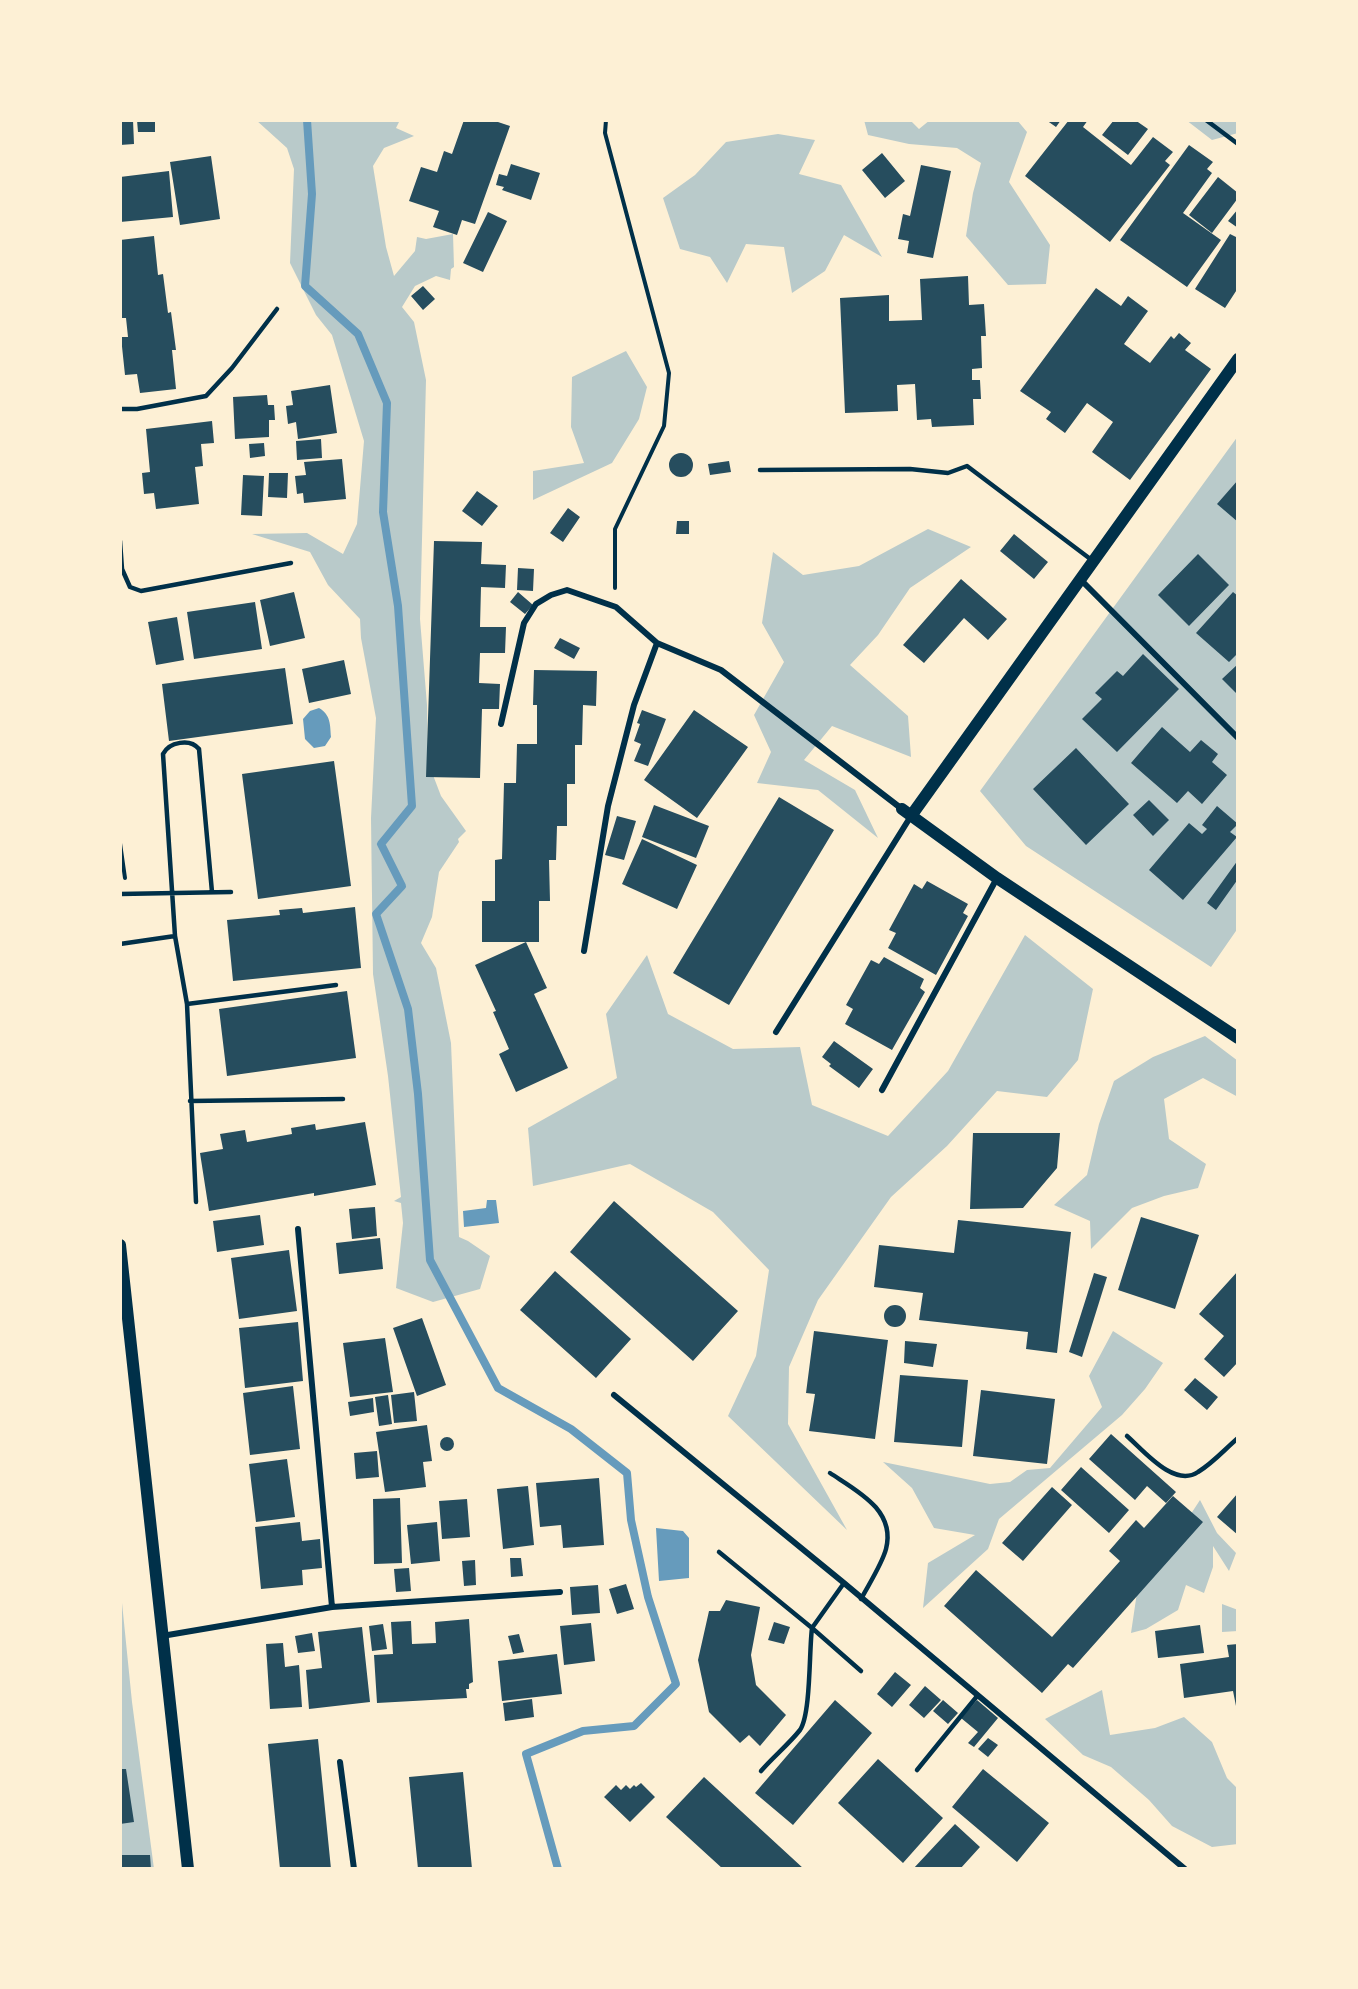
<!DOCTYPE html>
<style>
body{margin:0}
#map{position:relative;width:1358px;height:1989px;overflow:hidden;background:#fdf0d5;font-family:Helvetica,sans-serif}
canvas{display:block}
.frame{position:absolute;inset:0;border:122px solid #fdf0d5;pointer-events:none}
</style>
<div id="map">
<canvas width="1358" height="1989"></canvas>
<div class="frame"></div>
</div>
<script>
const ctx = document.querySelector('canvas').getContext('2d');
ctx.lineJoin = 'round';
function fillPath(path, color) { ctx.fillStyle = color; ctx.fill(path, 'evenodd'); }
function trace(path, color, width, dash) { ctx.strokeStyle = color; ctx.lineWidth = width; ctx.lineCap = dash ? 'butt' : 'round'; ctx.setLineDash(dash || []); ctx.stroke(path); }
fillPath(new Path2D(`
 M256 120H400L396 128 414 136 384 148 373 166 386 247 394 276 415 251 417 237 426 239 453 234 454 267 451 269 450 280 436 276 415 286 402 307 414 322 426 380 420 619 427 705 428 762 441 796 466 831 458 839 459 842 439 872 432 917 421 943 436 968 451 1043 459 1237 468 1241 490 1256 480 1289 433 1302 396 1288 403 1223 401 1203 394 1201 401 1197 388 1076 373 974 371 818 376 718 361 638 360 619 328 585 310 552 252 534 307 533 343 554 357 524 364 441 332 335 316 315 290 263 294 169 287 148Z
 M864 120H910L919 129 930 120H1017L1027 132 1009 182 1050 245 1046 284 1008 285 966 236 973 193 981 163 957 148 909 144 868 135Z
 M1186 120H1238V133L1212 140Z
 M778 134 815 140 799 174 841 185 882 257 844 235 825 271 792 293 784 247 746 244 727 283 710 257 680 249 663 198 695 175 726 142Z
 M626 351 647 387 639 419 612 463 533 500V471L584 463 571 427 572 377Z
 M1238 436V928L1211 967 1026 846 980 791Z
 M928 529 971 547 910 588 878 635 850 665 908 716 911 757 832 726 804 760 855 790 878 838 818 790 757 783 771 752 754 715 784 662 762 623 773 552 803 575 859 566Z
 M1025 935 1093 989 1078 1060 1047 1097 997 1091 947 1146 891 1197 818 1300 789 1367 788 1424 847 1530 728 1416 756 1356 769 1270 713 1212 630 1164 533 1186 528 1128 617 1078 606 1014 647 955 668 1014 733 1049 800 1047 812 1105 888 1136 948 1071Z
 M1205 1036 1238 1061V1097L1203 1078 1164 1099 1169 1139 1206 1164 1198 1188 1164 1196 1132 1208 1091 1249 1090 1221 1054 1205 1087 1175 1099 1124 1114 1081 1153 1057Z
 M1113 1331 1163 1363 1145 1389 1122 1415 999 1519 988 1549 923 1608 928 1563 975 1535 934 1528 912 1488 883 1462 990 1484 1010 1482 1027 1470 1050 1468 1102 1407 1089 1376Z
 M1200 1500 1217 1533 1236 1553 1229 1571 1213 1546V1567L1204 1593 1186 1585 1178 1610 1146 1629 1131 1633 1139 1579 1183 1526Z
 M120 1583 132 1702 154 1869H120Z
 M1222 1604 1238 1610V1631L1222 1632Z
 M1102 1690 1110 1735 1155 1728 1184 1717 1212 1742 1227 1778 1238 1789V1844L1212 1847 1172 1826 1149 1800 1111 1767 1083 1755 1045 1719Z`), '#b9caca');
fillPath(new Path2D(`
 M319 708C331 715 330 725 331 737L325 746 314 748 305 739 303 719 310 711Z
 M487 1200H496L499 1223 464 1227 463 1211 486 1208Z
 M656 1528 683 1531 689 1538V1578L659 1581Z`), '#669bbc');
trace(new Path2D(`
 M307 120 312 194 305 286 358 334 387 403 383 512 398 606 412 806 381 844 402 886 376 914 408 1009 418 1094 430 1260 498 1388 571 1429 627 1473 631 1520 648 1597 676 1684 634 1726 583 1731 526 1754 558 1869`), '#669bbc', 8);
fillPath(new Path2D(`
 M120 120H133L134 144 120 145Z
 M137 120H155V132H138Z
 M464 120H492L510 126 475 224 462 220 457 235 433 227 439 211 409 201 421 167 437 172 444 151 452 154Z
 M1046 120H1061L1056 127Z
 M1069 120H1088L1083 127 1131 165 1153 137 1173 152 1165 161 1170 165 1110 242 1025 176Z
 M1114 120H1135L1148 129 1128 155 1102 135Z
 M1189 145 1213 162 1207 169 1212 173 1183 213 1221 240 1187 287 1120 240Z
 M882 153 905 181 885 198 862 170Z
 M211 156 220 219 180 225 170 162Z
 M511 164 540 173 531 200 502 190 504 187 496 185 499 174 507 176Z
 M921 165 951 171 933 258 907 253 909 241 898 239 903 214 910 216Z
 M169 171 173 217 120 222V177Z
 M1218 177 1238 193V198L1212 233 1189 215Z
 M1238 209V228L1228 221Z
 M488 212 507 221 483 272 463 263Z
 M1230 234 1238 238V288L1225 308 1195 289Z
 M154 236 158 275 163 274 168 313 171 312 176 350H172L176 389 140 393 137 374 125 375 121 337H128L126 318H122L120 301V240Z
 M968 276 969 305 984 304 986 336H981L982 368 972 369V380H980L981 399H973L974 425 932 427 931 419 917 420 915 384 897 385 898 411 845 413 840 298 889 295V321L922 320 920 279Z
 M423 286 435 299 423 310 411 296Z
 M1096 288 1121 306 1128 296 1148 311 1124 344 1150 363 1171 336 1174 339 1179 333 1191 343 1185 350 1211 369 1130 480 1092 452 1113 422 1087 403 1065 433 1046 419 1051 412 1020 391Z
 M330 385 337 433 298 439 296 422 288 424 286 406 293 405 291 391Z
 M267 395 268 405H274L275 420H269V437L235 439 233 397Z
 M212 421 214 443 201 444 203 466 195 467 199 504 156 509 154 493 144 494 142 473 150 472 146 429Z
 M321 439 322 458 297 460 296 441Z
 M264 443 265 456 250 458 249 444Z
 M669 465a12 12 0 1 1 24 0a12 12 0 1 1-24 0Z
 M342 459 346 499 304 503 303 493 297 494 295 476 306 475 304 462Z
 M729 461 731 472 710 475 708 464Z
 M269 473H288L287 498 268 497Z
 M243 475 264 476 262 516 241 515Z
 M1238 480V522L1217 504Z
 M477 491 498 506 482 526 462 511Z
 M568 508 580 517 563 542 550 533Z
 M677 521H689V534H676Z
 M1014 534 1048 562 1034 579 1000 551Z
 M434 541 482 542 481 564 506 565 505 588 481 587 480 627H506L505 653H480L479 683 500 684 499 709H482L480 778 426 777Z
 M1198 554 1229 585 1189 626 1158 595Z
 M518 568 534 569 533 591 517 590Z
 M961 579 1007 619 988 640 964 618 924 663 903 645Z
 M294 592 305 638 270 646 260 600Z
 M518 592 533 605 525 614 510 602Z
 M1233 592 1238 596V653L1229 662 1196 633Z
 M255 602 262 649 194 659 187 612Z
 M177 617 184 660 156 665 148 622Z
 M560 638 580 648 574 659 554 648Z
 M1143 654 1179 689 1117 752 1082 719 1102 699 1095 693 1117 671 1123 676Z
 M344 660 351 694 309 703 302 669Z
 M1238 664V695L1222 679Z
 M285 668 293 724 169 741 162 684Z
 M534 670 597 671 596 706 583 705 582 745H575V784H567V826H557L556 860H549L550 901H539V942H482V901H495V860L502 859 504 783H516L517 744H537V705H533Z
 M642 710 666 719 648 766 634 761 641 744 634 741 640 724 637 723Z
 M694 710 748 747 697 818 644 780Z
 M1162 727 1190 752 1201 740 1218 754 1212 762 1227 775 1202 804 1188 791 1177 803 1131 763Z
 M1076 748 1129 804 1086 845 1033 789Z
 M334 761 351 886 258 899 242 774Z
 M779 797 834 830 729 1005 673 973Z
 M1149 800 1169 820 1153 836 1133 815Z
 M654 805 709 826 696 858 642 837Z
 M1217 806 1238 824 1230 832 1237 837 1183 900 1149 870 1189 823 1202 834 1207 829 1202 825Z
 M617 816 636 821 624 860 605 855Z
 M642 839 697 865 677 909 622 884Z
 M1238 860V879L1216 910 1207 903Z
 M927 881 968 904 963 913 968 916 936 975 888 948 896 933 889 930 914 884 922 889Z
 M355 907 361 968 233 981 227 920 280 915 279 910 302 908 303 913Z
 M526 942 547 988 534 994 568 1068 516 1092 499 1054 509 1049 493 1012 496 1011 475 965Z
 M884 957 924 979 920 988 925 992 892 1050 845 1024 853 1009 846 1005 871 960 879 964Z
 M347 991 356 1058 227 1076 219 1009Z
 M834 1041 873 1069 859 1088 829 1066 831 1064 822 1057Z
 M365 1122 376 1185 314 1196V1193L209 1211 200 1153 223 1149 220 1134 245 1130 247 1142 292 1134 291 1128 315 1124 316 1130Z
 M973 1133H1060L1057 1168 1023 1208 970 1209Z
 M614 1201 738 1311 693 1361 570 1252Z
 M375 1207 377 1236 352 1239 349 1209Z
 M260 1215 264 1245 217 1252 213 1221Z
 M1141 1217 1199 1235 1175 1309 1118 1290Z
 M958 1220 1071 1232 1057 1353 1026 1349 1028 1332 919 1320 923 1293 874 1287 879 1245 954 1253Z
 M380 1238 383 1269 339 1274 336 1243Z
 M289 1250 297 1311 239 1319 231 1258Z
 M555 1271 631 1339 596 1378 520 1310Z
 M1238 1271V1362L1224 1377 1204 1359 1224 1336 1199 1314Z
 M1094 1273 1107 1277 1082 1357 1069 1352Z
 M884 1316a11 11 0 1 1 22 0a11 11 0 1 1-22 0Z
 M422 1318 446 1385 417 1396 393 1328Z
 M298 1322 303 1381 245 1388 239 1328Z
 M814 1331 888 1340 875 1439 809 1431 815 1394 806 1393Z
 M385 1338 393 1392 350 1397 343 1343Z
 M905 1341 937 1344 933 1367 904 1363Z
 M900 1375 968 1380 962 1447 894 1442Z
 M1195 1378 1218 1397 1207 1410 1184 1390Z
 M293 1386 300 1449 250 1455 243 1393Z
 M981 1390 1055 1399 1047 1464 973 1456Z
 M414 1392 417 1421 394 1423 391 1395Z
 M388 1395 392 1424 379 1426 375 1397Z
 M373 1398 374 1412 350 1416 348 1402Z
 M427 1425 432 1461 423 1462 426 1487 385 1492 376 1432Z
 M1111 1434 1176 1492 1166 1503 1147 1486 1135 1500 1089 1459Z
 M440 1444a7 7 0 1 1 14 0a7 7 0 1 1-14 0Z
 M377 1451 379 1477 356 1479 354 1453Z
 M287 1459 295 1517 256 1522 249 1464Z
 M1081 1467 1129 1510 1109 1533 1061 1490Z
 M599 1478 604 1545 563 1548 561 1525 540 1527 536 1483Z
 M528 1486 534 1545 503 1549 497 1489Z
 M1052 1487 1072 1505 1023 1561 1002 1543Z
 M1238 1493V1535L1217 1517Z
 M1173 1496 1203 1522 1073 1668 1068 1664 1042 1693 944 1606 976 1570 1052 1637 1120 1561 1109 1551 1136 1520 1144 1528Z
 M400 1498 402 1563 374 1564 373 1499Z
 M467 1499 470 1537 442 1539 439 1501Z
 M300 1522 302 1541 320 1539 322 1568 302 1570 303 1585 261 1589 255 1527Z
 M437 1522 440 1561 411 1564 407 1525Z
 M510 1558H521L523 1576 511 1577Z
 M475 1560 476 1585 464 1586 462 1561Z
 M409 1568 411 1591 396 1592 394 1569Z
 M626 1584 634 1609 617 1614 609 1589Z
 M598 1585 600 1613 572 1615 570 1587Z
 M726 1600 760 1607 751 1655 756 1685 786 1715 760 1746 749 1735 740 1743 709 1712 698 1660 709 1611H720Z
 M469 1619 473 1682 469 1684V1689H466L467 1698 377 1703 374 1655 393 1654 391 1622 411 1621 412 1644 436 1643 435 1622Z
 M774 1622 790 1627 784 1644 768 1640Z
 M591 1623 595 1661 564 1665 560 1626Z
 M383 1624 387 1649 372 1651 369 1626Z
 M1200 1625 1204 1653 1158 1658 1155 1631Z
 M362 1627 370 1702 309 1709 306 1670 322 1668 318 1632Z
 M312 1633 315 1651 298 1653 295 1636Z
 M519 1634 524 1652 513 1654 508 1636Z
 M283 1643 285 1667 299 1665 302 1707 270 1709 266 1644Z
 M1238 1644V1716L1233 1691 1184 1698 1180 1664 1229 1657 1227 1645Z
 M557 1654 562 1694 502 1701 498 1661Z
 M895 1672 911 1685 892 1707 877 1694Z
 M925 1686 941 1700 924 1718 909 1705Z
 M532 1699 534 1717 505 1721 503 1703Z
 M835 1700 872 1733 793 1825 755 1793Z
 M943 1700 958 1713 948 1724 933 1711Z
 M977 1700 998 1718 974 1747 968 1743 978 1732 961 1718Z
 M988 1738 998 1745 988 1757 978 1749Z
 M318 1739 331 1869H280L268 1744Z
 M878 1759 943 1818 903 1863 838 1803Z
 M120 1769H126L134 1822 120 1824Z
 M983 1769 1049 1823 1017 1862 952 1807Z
 M463 1772 472 1869H418L409 1777Z
 M704 1777 804 1869H723L666 1817Z
 M641 1783 655 1797 630 1822 604 1797 616 1785 621 1790 626 1785 630 1789 634 1785 636 1787Z
 M955 1824 980 1847 960 1869H913Z
 M120 1855H150L151 1869H120Z`), '#264d5e');
trace(new Path2D(`
 M606 120 605 133 669 373 664 426 615 529V588
 M120 843 125 878`), '#003049', 4);
trace(new Path2D(`
 M1206 120 1238 144
 M120 409H137L206 396 232 368 277 309
 M760 470 910 469 948 473 967 466 1093 561
 M120 541 122 569 130 587 141 591 291 563
 M120 894 231 892
 M120 944 175 936
 M187 1004 336 985
 M190 1101 343 1099
 M196 1202 187 1004 175 936 163 754C169 742 190 738 199 749L212 892
 M1127 1436C1144 1451 1174 1488 1198 1472 1213 1463 1225 1449 1238 1438
 M830 1473C857 1491 896 1510 886 1549 882 1564 869 1584 861 1599
 M719 1552 812 1628 844 1583
 M917 1770 978 1695
 M761 1771C773 1757 789 1744 800 1730 811 1714 809 1650 812 1628L861 1671`), '#003049', 4.5);
trace(new Path2D(`
 M1081 580 1238 738
 M501 724 524 623 536 604 551 595 567 590 616 607 657 643 721 670 902 809
 M584 951 608 806 634 705 657 643
 M776 1032 911 816
 M882 1090 997 878
 M298 1229 332 1607
 M614 1395 844 1583 1185 1869
 M162 1636 332 1607 560 1592
 M340 1762 354 1869`), '#003049', 6);
trace(new Path2D(`
 M902 809 997 878 1238 1038
 M911 816 1238 359
 M120 1245C144 1453 164 1661 188 1869`), '#003049', 12);
</script>
